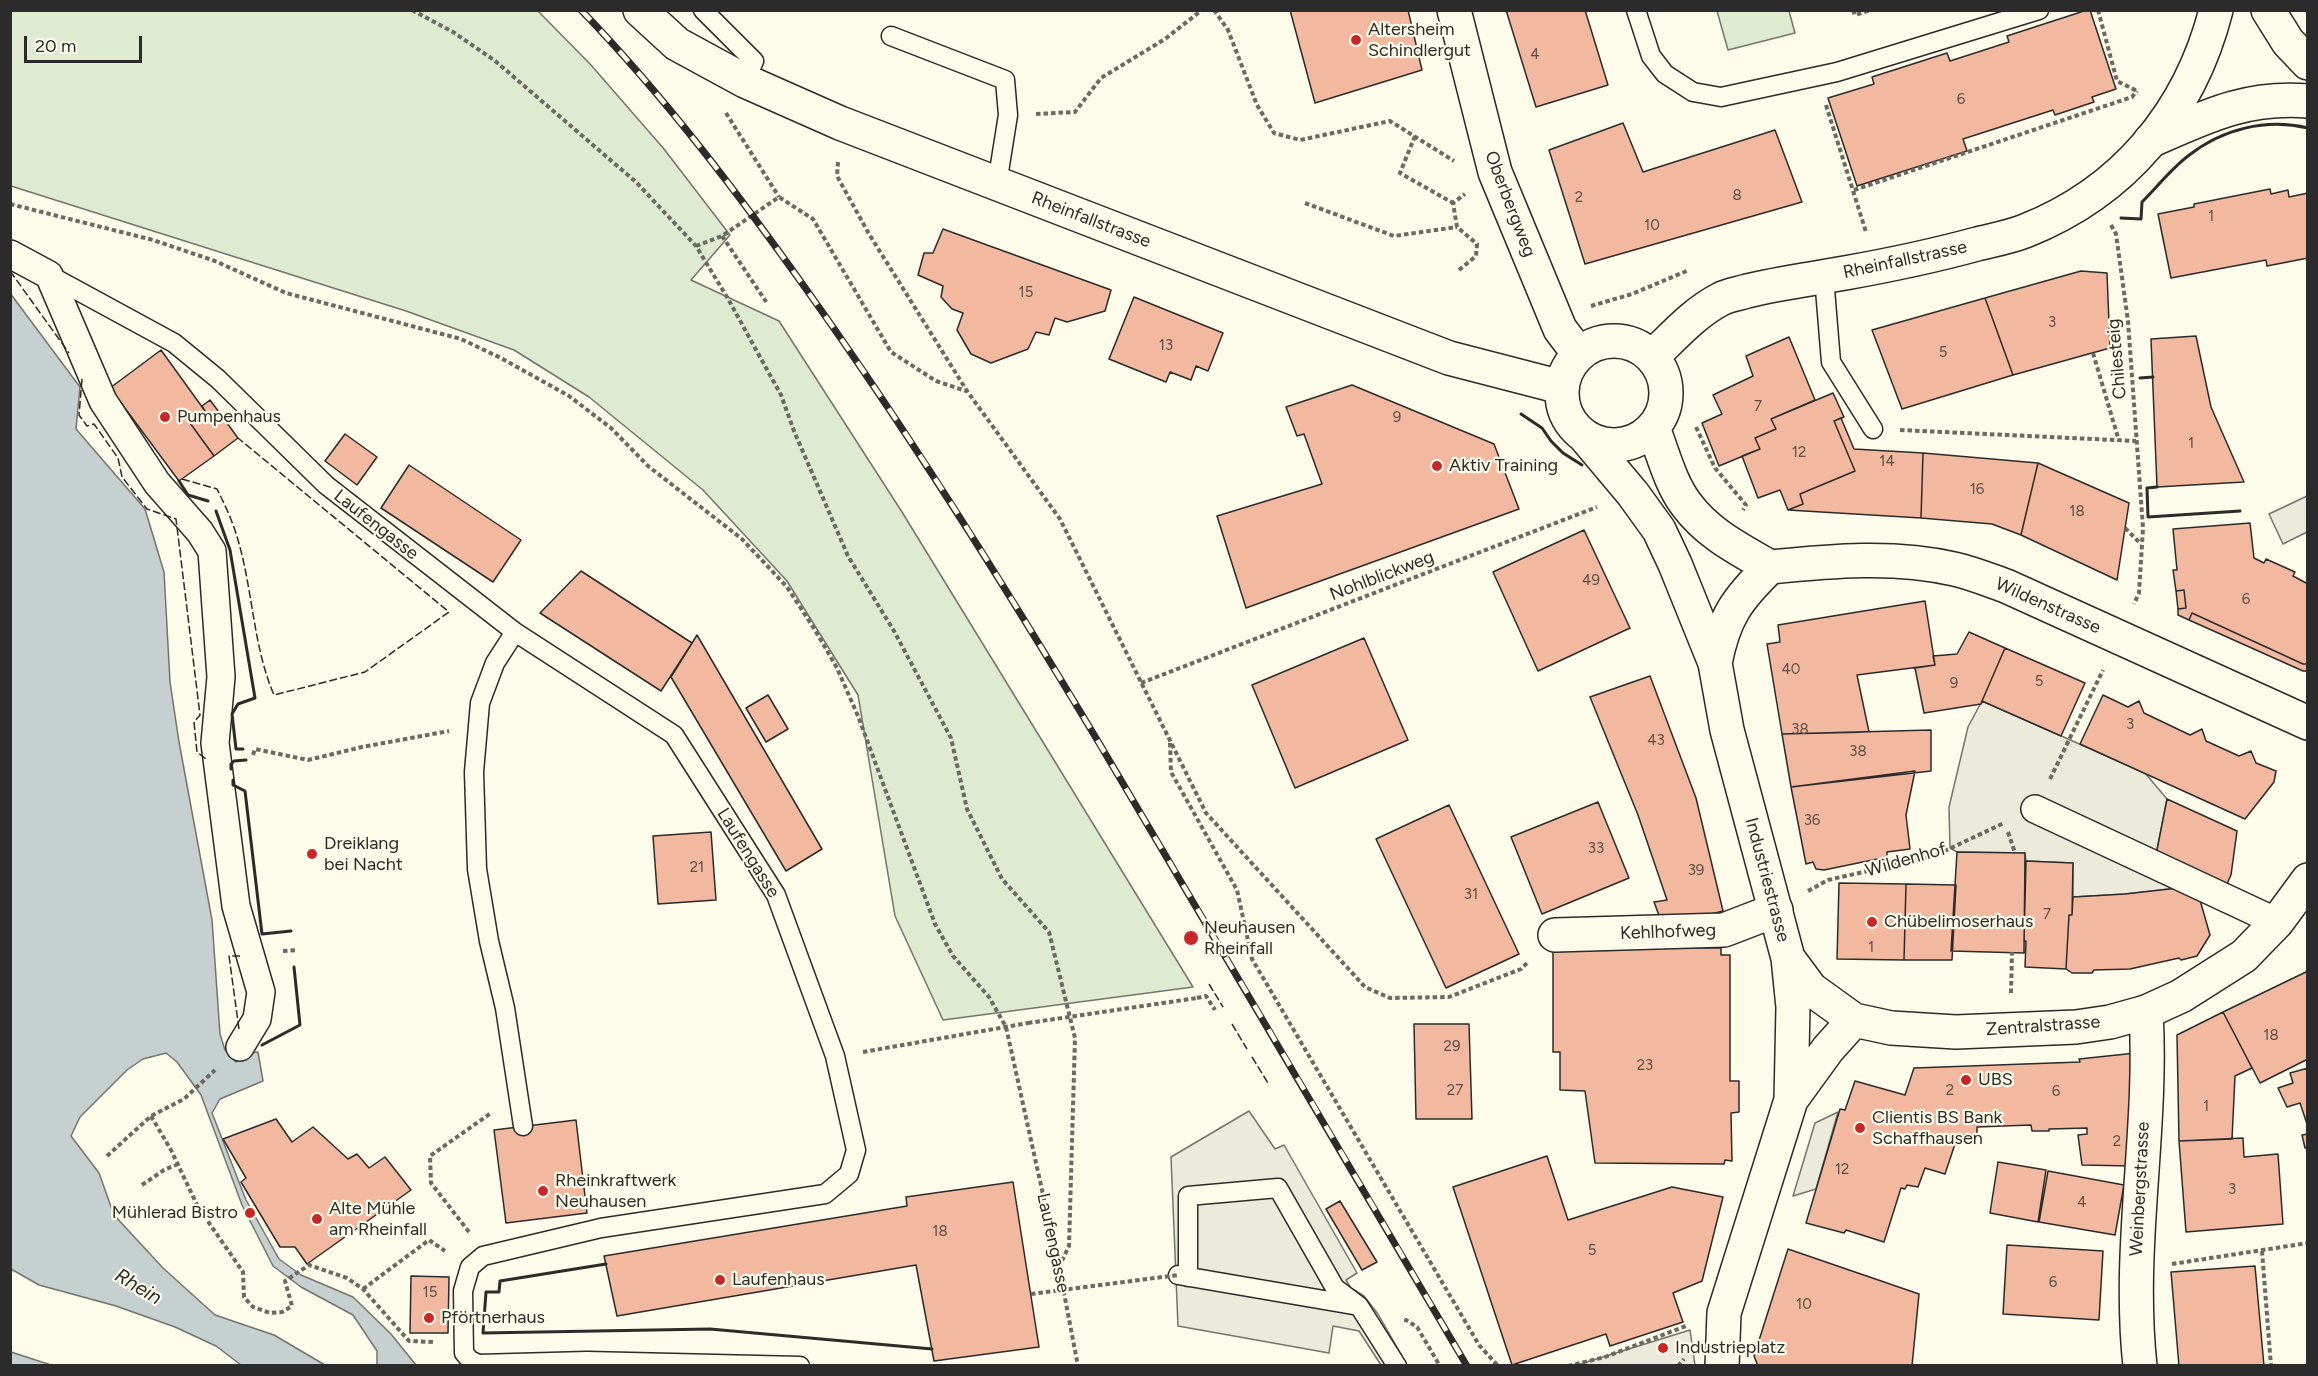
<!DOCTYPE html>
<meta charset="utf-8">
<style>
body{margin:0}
#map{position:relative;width:2318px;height:1376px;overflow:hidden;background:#fdfbea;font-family:Figtree,sans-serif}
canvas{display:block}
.frame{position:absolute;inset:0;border:12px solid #2b2b2b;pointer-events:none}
.scale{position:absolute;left:24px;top:36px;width:118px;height:27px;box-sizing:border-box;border:3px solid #2b2b2b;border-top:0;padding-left:8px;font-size:18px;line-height:21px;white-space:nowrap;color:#2b2b2b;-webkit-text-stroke:4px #fdfbea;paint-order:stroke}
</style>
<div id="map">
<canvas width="2318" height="1376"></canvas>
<div class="frame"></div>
<div class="scale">20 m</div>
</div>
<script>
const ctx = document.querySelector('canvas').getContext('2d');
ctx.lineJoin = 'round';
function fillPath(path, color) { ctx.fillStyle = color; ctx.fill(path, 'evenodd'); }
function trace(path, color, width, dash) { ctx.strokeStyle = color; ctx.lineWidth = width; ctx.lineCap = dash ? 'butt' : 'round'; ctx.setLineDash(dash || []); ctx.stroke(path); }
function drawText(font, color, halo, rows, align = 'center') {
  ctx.font = font + ' Figtree,sans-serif'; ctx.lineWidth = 4.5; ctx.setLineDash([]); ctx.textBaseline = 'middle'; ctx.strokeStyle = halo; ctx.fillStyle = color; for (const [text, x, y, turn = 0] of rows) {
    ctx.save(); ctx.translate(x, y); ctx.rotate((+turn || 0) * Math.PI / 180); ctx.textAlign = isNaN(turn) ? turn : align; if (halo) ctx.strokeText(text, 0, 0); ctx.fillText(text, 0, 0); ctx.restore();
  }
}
const green = new Path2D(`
 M11 10 538 11 591 65 664 149 730 235 691 280 779 321 902 512 1193 987 943 1020 895 916 858 695 787 581 703 490 589 397 514 350 406 311 11 186Z
 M1717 11H1789L1795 33 1728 50Z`);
fillPath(green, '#deebd1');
trace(green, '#74746e', 1.5);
const parking = new Path2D(`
 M2307 496V532L2283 544 2269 514Z
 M1982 701 2145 773 2167 799 2156 855 2196 886 2125 894 2073 897V863L2026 861 2025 853 1957 852 1950 848 1949 807 1968 727Z
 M1249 1111 1275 1149 1284 1145 1357 1273 1346 1280 1351 1288 1364 1296 1378 1314 1406 1363 1401 1365H1381L1359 1331 1333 1326 1329 1353 1178 1326 1171 1157Z
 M1838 1112 1816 1189 1793 1196 1815 1123Z
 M1690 1330 1695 1365H1577Z`);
fillPath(parking, '#eceadb');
trace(parking, '#74746e', 1.5);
const water = new Path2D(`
 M10 293 80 387 76 429 145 509 164 572 170 682 179 742 212 920 220 1034 225 1050 236 1062 247 1053 258 1052 263 1081 220 1099 212 1113 246 1200 279 1259 301 1275 353 1297 391 1334 416 1365H377V1351L353 1315 301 1287 273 1266 242 1205 201 1095 177 1062 166 1053 143 1059 127 1070 80 1117 71 1136 99 1173 114 1215 163 1268 215 1315 274 1335 325 1365H241L216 1346 175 1327 116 1306 39 1285 11 1269Z
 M10 1352H11L51 1365H11Z`);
fillPath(water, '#c7d0d0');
trace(water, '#74746e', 1.5);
const building = new Path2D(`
 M1290 10H1408L1422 70 1315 103Z
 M1506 10H1585L1608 85 1536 107Z
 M2087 10H2090L2116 89 2092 97 2094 102 2055 115 2053 110 1963 139 1967 151 1857 186 1828 98 1874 84 1872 77 1947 53 1950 61 2009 42 2007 36Z
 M1623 123 1643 172 1775 130 1802 202 1585 264 1549 150Z
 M2270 189 2271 194 2288 190 2289 197 2308 193V258L2267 266 2266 260 2171 278 2158 214 2194 207V204Z
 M943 229 1111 290 1105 311 1067 322 1055 318 1049 335 1036 332 1028 349 991 363 971 354 957 330 963 313 952 309 941 297 943 286 918 275 924 253H933Z
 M2081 271 2107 273 2110 348 2013 375 1985 298Z
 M1134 297 1223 333 1208 371 1196 366 1191 380 1170 372 1166 382 1109 359Z
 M1985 298 2013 375 1902 409 1872 330Z
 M2196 336 2211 407 2244 482 2157 487 2151 339Z
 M1789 337 1815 400 1771 419 1776 429 1755 438 1760 449 1719 466 1702 423 1722 414 1713 395 1753 376 1746 356Z
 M161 350 205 411 190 423 214 456 179 481 110 388Z
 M1352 385 1494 444 1519 509 1246 608 1217 516 1322 484 1304 434 1297 436 1286 407Z
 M1833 393 1844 417 1834 421 1855 471 1800 494 1803 504 1788 510 1780 490 1758 498 1742 456 1760 449 1755 438 1776 429 1771 419Z
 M210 400 238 438 214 456 190 423 205 411 202 406Z
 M1841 418 1854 449 1923 453 1921 518 1788 510 1803 504 1800 494 1855 471 1834 421Z
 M345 434 377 457 357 485 325 461Z
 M1923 453 2038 463 2021 535 1992 524 1921 518Z
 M2038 463 2129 503 2117 580 2021 535Z
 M409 465 521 540 493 582 381 508Z
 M2250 523 2254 558 2264 563 2266 559 2295 572 2293 576 2308 584V664H2303L2192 613 2189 620 2178 615V609L2186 608 2184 590 2176 591 2173 570H2177L2173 529Z
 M1584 530 1630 628 1538 671 1493 572Z
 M581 571 692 643 661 691 540 613Z
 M2184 590 2186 608 2178 609 2176 591Z
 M1925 601 1935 665 1857 675 1869 732 1782 734 1767 644 1780 642 1778 625Z
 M2192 613 2303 664H2308V671H2303L2189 620Z
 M1969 632 2005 648 1982 701 1981 704 1924 713 1915 668 1935 665 1933 656 1957 654Z
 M697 635 822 849 786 871 671 677Z
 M1364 638 1408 740 1295 788 1252 685Z
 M2005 648 2085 683 2061 736 1982 701Z
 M1650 676 1696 798 1723 911 1663 926 1654 902 1667 900 1638 815 1590 697Z
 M768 695 788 729 766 742 746 708Z
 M2103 695 2128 707 2139 701 2144 713 2190 735 2202 729 2206 741 2239 756 2251 751 2256 763 2276 771 2274 782 2245 819 2080 744Z
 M1931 730V771L1791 787 1782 734Z
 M1915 771 1906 815 1910 849 1887 852V857L1824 870 1816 869 1813 862 1806 864 1791 787Z
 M2167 799 2237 831 2231 875 2226 886 2156 855Z
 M1598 802 1629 878 1542 914 1511 837Z
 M1449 805 1519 954 1446 988 1376 839Z
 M711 832 716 900 658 904 653 836Z
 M1957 852 2025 853 2024 953 1951 951Z
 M2026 861 2073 863 2072 915H2069L2066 969 2025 967 2026 941H2024Z
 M1839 883 1906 884 1904 960 1837 959Z
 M1906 884 1956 885 1952 960H1904Z
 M2196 886 2210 935 2197 956 2181 960 2179 958 2130 969 2094 970 2092 973H2072L2066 969 2069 915H2072L2073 897 2125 894Z
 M1611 947 1721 948V955H1730V1081H1739V1112L1731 1113 1732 1161 1725 1160 1724 1164 1595 1163 1585 1091 1560 1090V1052H1553V949Z
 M2308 971V1059L2260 1083 2223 1012Z
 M2223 1012 2252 1068 2235 1076 2232 1139 2179 1141 2177 1035Z
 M1414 1024H1469L1472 1119H1416Z
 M2136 1053 2131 1166 2082 1165 2078 1135 2087 1134V1128L2049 1129V1131H2032L2031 1125 1977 1127V1134L1958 1135 1945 1174 1925 1168 1918 1187 1907 1185 1905 1189 1901 1188 1884 1242 1846 1230 1844 1233 1806 1223 1840 1109 1845 1110 1855 1081 1905 1095 1914 1068 2080 1062 2079 1059Z
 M2308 1068V1127L2300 1103 2287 1107 2278 1088 2293 1083 2290 1073Z
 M276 1119 292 1142 313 1127 348 1159 357 1154 369 1168 385 1157 411 1190 307 1264 295 1247H280L241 1182 246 1178 223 1139Z
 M576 1120 587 1213 506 1223 494 1130Z
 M2308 1134V1147L2305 1148 2302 1135Z
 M2243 1138 2244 1157 2278 1154 2283 1224 2186 1232 2179 1141Z
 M1547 1156 1568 1220 1672 1187 1723 1197 1702 1281 1673 1293 1683 1322 1610 1346 1606 1334 1512 1365 1453 1187Z
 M1998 1162 2046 1170 2038 1222 1990 1213Z
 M2048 1171 2124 1185 2115 1235 2039 1222Z
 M1013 1182 1039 1347 934 1361 916 1265 617 1316 604 1256 907 1206 906 1197Z
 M1340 1201 1377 1262 1362 1270 1326 1209Z
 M2007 1245 2103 1251 2099 1320 2003 1314Z
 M1788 1249 1919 1294 1912 1366H1758L1754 1356Z
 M2255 1266 2264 1366H2179L2171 1272Z
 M411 1276 449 1277 448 1333H410Z`);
fillPath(building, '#f2b8a0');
trace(building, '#2b2b2b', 1.5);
const service = new Path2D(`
 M703 10 754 61 745 81
 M1636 10 1651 56 1665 74 1693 92 1721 97 1837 72 2039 10
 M891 36 1005 80 1008 115 997 184
 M49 275 174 343 218 379 326 485 515 632 674 735 776 895 835 1056 856 1150 849 1174 825 1194 601 1228 483 1256 470 1267 463 1291 464 1353 470 1360 478 1364 587 1361 800 1366
 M1824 277 1831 362 1873 429
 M515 632 495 663 480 703 474 772 477 869 489 941 505 1008 523 1126
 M1178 1275 1359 1306 1397 1366
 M1188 1277V1196L1278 1188 1335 1288 1359 1306`);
const pedestrian = new Path2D(`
 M10 254 49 275 103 401 157 483 200 532 212 551 221 677 215 743 236 906 261 992 257 1019 240 1047
 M2035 809 2277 922`);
const minor = new Path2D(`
 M1454 10 1495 172 1560 329 1579 354
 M2268 10 2288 42 2308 63
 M2150 141C2205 117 2245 96 2308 101
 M1555 935 1724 930 1776 910
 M2140 1366C2127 1247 2153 1130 2146 1012`);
const tertiary = new Path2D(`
 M640 10 677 44 745 81 840 123 1449 358 1561 387
 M1562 393a52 52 0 1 1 104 0a52 52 0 1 1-104 0Z
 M1652 357C1673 337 1695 312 1721 299 1729 295 1738 294 1747 291 1779 283 1812 279 1845 273 1890 265 1933 256 1977 244 1993 240 2010 237 2025 231 2124 192 2190 112 2216 10
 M1653 428C1663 453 1670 483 1686 504 1708 534 1739 549 1770 567
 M1586 438 1633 494 1659 530 1675 564 1715 663 1727 730 1788 958 1793 1007 1791 1100 1724 1313 1722 1366
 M1770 567C1831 561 1894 555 1954 569 1972 573 1989 580 2006 586L2308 723
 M1715 663C1724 617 1737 599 1770 567
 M1788 958 1811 989 1854 1020 1891 1028 1956 1032 2076 1027 2110 1022 2146 1012 2181 996 2244 956 2277 922 2308 880
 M1791 1100 1828 1049 1854 1020`);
trace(service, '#2b2b2b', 21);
trace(pedestrian, '#2b2b2b', 30);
trace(minor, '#2b2b2b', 36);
trace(tertiary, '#2b2b2b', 36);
trace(new Path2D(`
 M412 10 453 32 494 60 636 182 696 246 727 297 781 395 794 431 848 556 894 631 951 738 967 809 1002 879 1049 932 1075 1038 1069 1246 1059 1267
 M1214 10 1228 30 1257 105 1274 133 1300 140 1390 121 1454 161
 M1853 10 1855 15 1871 10
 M2098 10 2117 81 2137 91
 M1826 105 1866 232
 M726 113 779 197
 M1036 114 1075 112 1101 78 1165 39 1202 10
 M1415 136 1400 173 1453 203
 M838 162 837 176 869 234 967 391 1060 519 1206 813 1365 987 1390 998 1449 997 1521 969 1529 961
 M1854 190 2132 97 2137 91
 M1305 203 1394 236 1457 227
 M10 204 153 240 215 261 286 293 461 339 501 358 569 396 611 428 648 466 742 539 787 587 815 630 837 668 858 716 935 924 953 956 989 997 1006 1027 1059 1267 1078 1366
 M2111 225 2116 234 2128 321 2143 528 2139 593 2134 604
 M722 236 767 303
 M696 246 722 236 779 197 813 219 891 352 936 381 966 391
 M1459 270 1476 256 1477 244 1457 227 1453 203 1465 194
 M1591 306 1632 294 1689 270
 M2093 353 2119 441
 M1696 427 1715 468 1746 505 1743 510
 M1900 430 2136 441
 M2125 528 2141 544
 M1141 683 1597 507
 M1170 743 1171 772 1237 890 1252 959 1479 1345 1498 1366
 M253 755 255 749 308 760 362 747 449 731
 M2050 779 2103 670
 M2008 832 2015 853
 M1808 891 1828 880 1934 856 2004 823
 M283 951 297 950
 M2011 993 2012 952
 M1197 998 1206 996 1215 1010
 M863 1052 1028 1023
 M151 1116 171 1150 198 1207 243 1272 244 1297 253 1307 270 1313 282 1312 292 1306 285 1281 309 1265 347 1278 363 1289 409 1341 434 1342
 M107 1156 151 1116 184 1099 215 1070
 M142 1185 164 1170 178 1164
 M469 1232 431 1183 430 1156 491 1113
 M2262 1251 2271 1366
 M2172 1264 2308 1243
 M363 1289 429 1240 445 1251
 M1406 1322V1320L1417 1327 1440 1366
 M1568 1366 1605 1357 1686 1326
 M1678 1366 1684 1359`), '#6a6964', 4, [4.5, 3]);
trace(service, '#fdfbea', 18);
trace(pedestrian, '#fdfbea', 27);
trace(minor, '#fdfbea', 33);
trace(tertiary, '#fdfbea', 33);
const rail = new Path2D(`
 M581 10C666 98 740 196 811 296 915 442 1010 594 1102 748 1224 954 1346 1160 1467 1366`);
trace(rail, '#2b2b2b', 7);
trace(rail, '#fdfbea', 4.5, [14]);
trace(new Path2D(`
 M1028 1023 1197 998
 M1031 1294 1178 1275`), '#6a6964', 4, [4.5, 3]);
trace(new Path2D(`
 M10 271 69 353
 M82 379 79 415 87 426 94 424 118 458 122 477 147 509 176 519 200 715 194 722 197 752 206 759
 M182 479 217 489C225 505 233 522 238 540 253 591 253 646 274 695L365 672 449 612 238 438
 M1209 984 1223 1007
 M1232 1024 1247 1049
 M239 1029 229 956H240
 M1252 1057 1268 1083`), '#2b2b2b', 1.5, [8, 3]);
trace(new Path2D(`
 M2121 218 2141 219 2142 202C2157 187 2171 169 2188 156 2222 129 2266 118 2308 128
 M2140 378 2153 377
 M1521 414 1542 428 1551 441 1563 453 1582 465
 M179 481 188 495 208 501
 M2157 487 2147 488 2148 517 2240 511
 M216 511 230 550 255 698 238 704 232 714 236 749H243
 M231 769V764L234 761 246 760
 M233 780V785L245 791 262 934 291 931
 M262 1045 300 1025 294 967
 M606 1264 500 1281 499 1292H486L483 1333 710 1329 932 1349`), '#2b2b2b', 3);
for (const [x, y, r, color] of [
 [1356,40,6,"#c62828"],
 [165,417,6,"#c62828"],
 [1437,466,6,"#c62828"],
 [312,854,6,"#c62828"],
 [1872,922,6,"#c62828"],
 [1191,938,8,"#c62828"],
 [1966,1080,6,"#c62828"],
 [1860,1128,6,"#c62828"],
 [543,1191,6,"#c62828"],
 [250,1213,6,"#c62828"],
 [317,1219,6,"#c62828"],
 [720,1280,6,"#c62828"],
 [429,1318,6,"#c62828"],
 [1663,1348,6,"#c62828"]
]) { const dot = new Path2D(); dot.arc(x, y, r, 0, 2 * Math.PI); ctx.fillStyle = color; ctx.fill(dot); trace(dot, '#fdfbea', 2); }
drawText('15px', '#5d4e48', null, [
 ["4",1535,55],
 ["6",1961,100],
 ["8",1737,196],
 ["2",1579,198],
 ["1",2211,217],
 ["10",1652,226],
 ["15",1026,293],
 ["3",2052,323],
 ["13",1166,346],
 ["5",1943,353],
 ["7",1758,407],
 ["9",1397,418],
 ["1",2191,444],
 ["12",1799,453],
 ["14",1887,462],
 ["16",1977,490],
 ["18",2077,512],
 ["49",1591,581],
 ["6",2246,600],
 ["40",1791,670],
 ["5",2039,682],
 ["9",1954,684],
 ["3",2130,725],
 ["38",1800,730],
 ["43",1656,741],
 ["38",1858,752],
 ["36",1812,821],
 ["33",1596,849],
 ["21",697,868],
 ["39",1696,871],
 ["31",1471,895],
 ["7",2047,915],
 ["1",1871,948],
 ["18",2271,1036],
 ["29",1452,1047],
 ["23",1645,1066],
 ["27",1455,1091],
 ["2",1950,1091],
 ["6",2056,1092],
 ["1",2206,1107],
 ["2",2117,1142],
 ["12",1842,1170],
 ["3",2232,1190],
 ["4",2082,1203],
 ["18",940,1232],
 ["5",1592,1251],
 ["6",2053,1283],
 ["15",430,1293],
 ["10",1804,1305]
]);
drawText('18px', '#2b2b2b', '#fdfbea', [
 ["Altersheim",1368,30],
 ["Schindlergut",1368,51],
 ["Pumpenhaus",177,417],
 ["Aktiv Training",1449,466],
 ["Dreiklang",324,844],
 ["bei Nacht",324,865],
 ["Chübelimoserhaus",1884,922],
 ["Neuhausen",1204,928],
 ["Rheinfall",1204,949],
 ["UBS",1978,1080],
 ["Clientis BS Bank",1872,1118],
 ["Schaffhausen",1872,1139],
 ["Rheinkraftwerk",555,1181],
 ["Neuhausen",555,1202],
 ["Alte Mühle",329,1209],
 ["am Rheinfall",329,1230],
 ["Mühlerad Bistro",238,1213,"right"],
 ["Laufenhaus",732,1280],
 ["Pförtnerhaus",441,1318],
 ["Industrieplatz",1675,1348]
], 'left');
drawText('18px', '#2b2b2b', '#fdfbea', [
 ["Oberbergweg",1510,204,69],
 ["Rheinfallstrasse",1091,220,21],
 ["Rheinfallstrasse",1905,260,-12],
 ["Chilesteig",2117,359,-95],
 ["Laufengasse",376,525,38],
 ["Nohlblickweg",1382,576,-21],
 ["Wildenstrasse",2048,606,24],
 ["Laufengasse",748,853,58],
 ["Wildenhof",1906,860,-16],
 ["Industriestrasse",1767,880,75],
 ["Kehlhofweg",1668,932,-2],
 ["Zentralstrasse",2043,1026,-4],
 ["Weinbergstrasse",2140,1189,-87],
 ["Laufengasse",1053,1243,78]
]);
drawText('italic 20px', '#2b2b2b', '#fdfbea', [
 ["Rhein",138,1287,31]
]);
</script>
